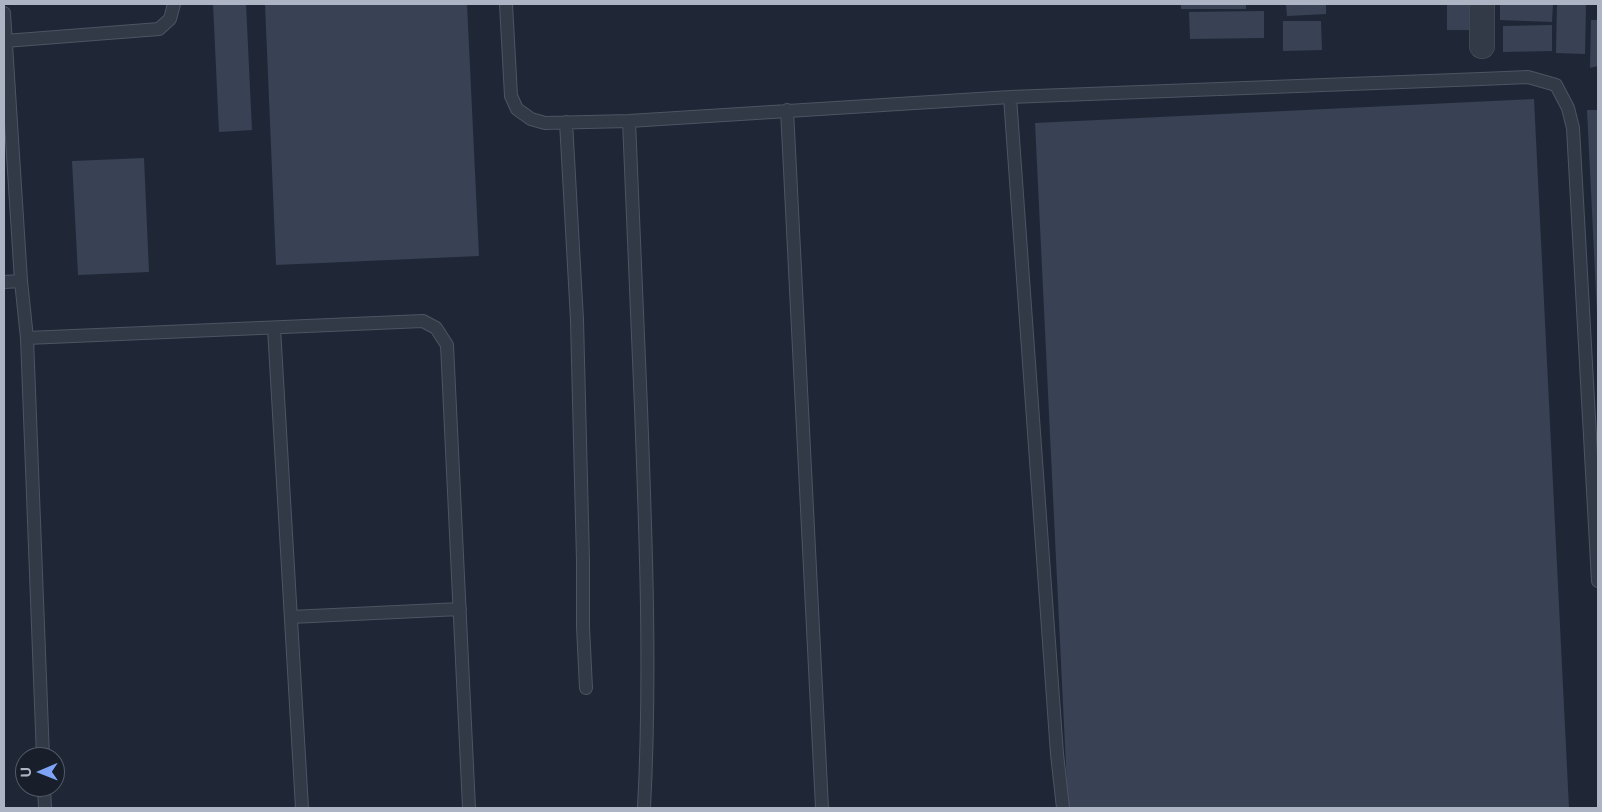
<!DOCTYPE html>
<style>
body{margin:0}
#map{position:relative;width:1602px;height:812px;overflow:hidden;background:#1f2736;font-family:Inter,sans-serif}
canvas{display:block}
.frame{position:absolute;inset:0;border:5px solid #adb4c4;pointer-events:none}
.north{position:absolute;left:15px;top:747px;width:50px;height:50px;box-sizing:border-box;background:#181f2b;border:1px solid #545b68;border-radius:50%;rotate:269deg;font-size:14px;font-weight:700;line-height:20px;text-align:center;color:#adb4c4}
.north::after{content:'';display:block;margin:auto;width:18px;height:22px;background:#7ea4f8;clip-path:polygon(50% 0,100% 100%,50% 72%,0 100%)}
</style>
<div id="map">
<canvas width="1602" height="812"></canvas>
<div class="frame"></div>
<div class="north">U</div>
</div>
<script>
const ctx = document.querySelector('canvas').getContext('2d');
ctx.lineJoin = 'round';
function fillPath(path, color) { ctx.fillStyle = color; ctx.fill(path, 'evenodd'); }
function trace(path, color, width, dash) { ctx.strokeStyle = color; ctx.lineWidth = width; ctx.lineCap = dash ? 'butt' : 'round'; ctx.setLineDash(dash || []); ctx.stroke(path); }
fillPath(new Path2D(`
 M213 4H246L252 130 219 132Z
 M265 4H467L479 256 276 265Z
 M1181 4H1246V9H1181Z
 M1286 4H1326V14L1287 16Z
 M1447 4H1472L1473 30H1447Z
 M1500 4H1553L1552 22 1500 20Z
 M1557 4H1586L1585 54 1556 53Z
 M1264 11V38L1190 39 1189 12Z
 M1591 20H1598V66L1590 68Z
 M1283 21H1321L1322 50 1283 51Z
 M1552 25V51L1503 52V26Z
 M1534 99 1569 808H1068L1035 123Z
 M1587 110H1598V314H1597Z
 M144 158 149 272 78 275 72 161Z`), '#384254');
const lane = new Path2D(`
 M506 4 511 96 517 109 531 119 545 123 629 121 1010 97 1481 79 1528 77 1556 85 1568 108 1573 128 1598 581
 M4 13 21 281
 M5 41 159 29 170 19 174 4
 M1010 97 1057 754 1063 808
 M787 110 822 808
 M629 121C633 216 637 312 641 408 646 541 651 675 644 808
 M566 122 577 320 583 561V627L586 688
 M4 282 21 281 27 338 43 757
 M274 328 302 808
 M27 338 423 321 436 328 447 345 469 808
 M291 617 460 609
 M44 787 45 808`);
const street = new Path2D(`
 M1482 46V4`);
trace(lane, '#4d5462', 14);
trace(street, '#4d5462', 26);
trace(lane, '#333a47', 12);
trace(street, '#333a47', 25);
</script>
